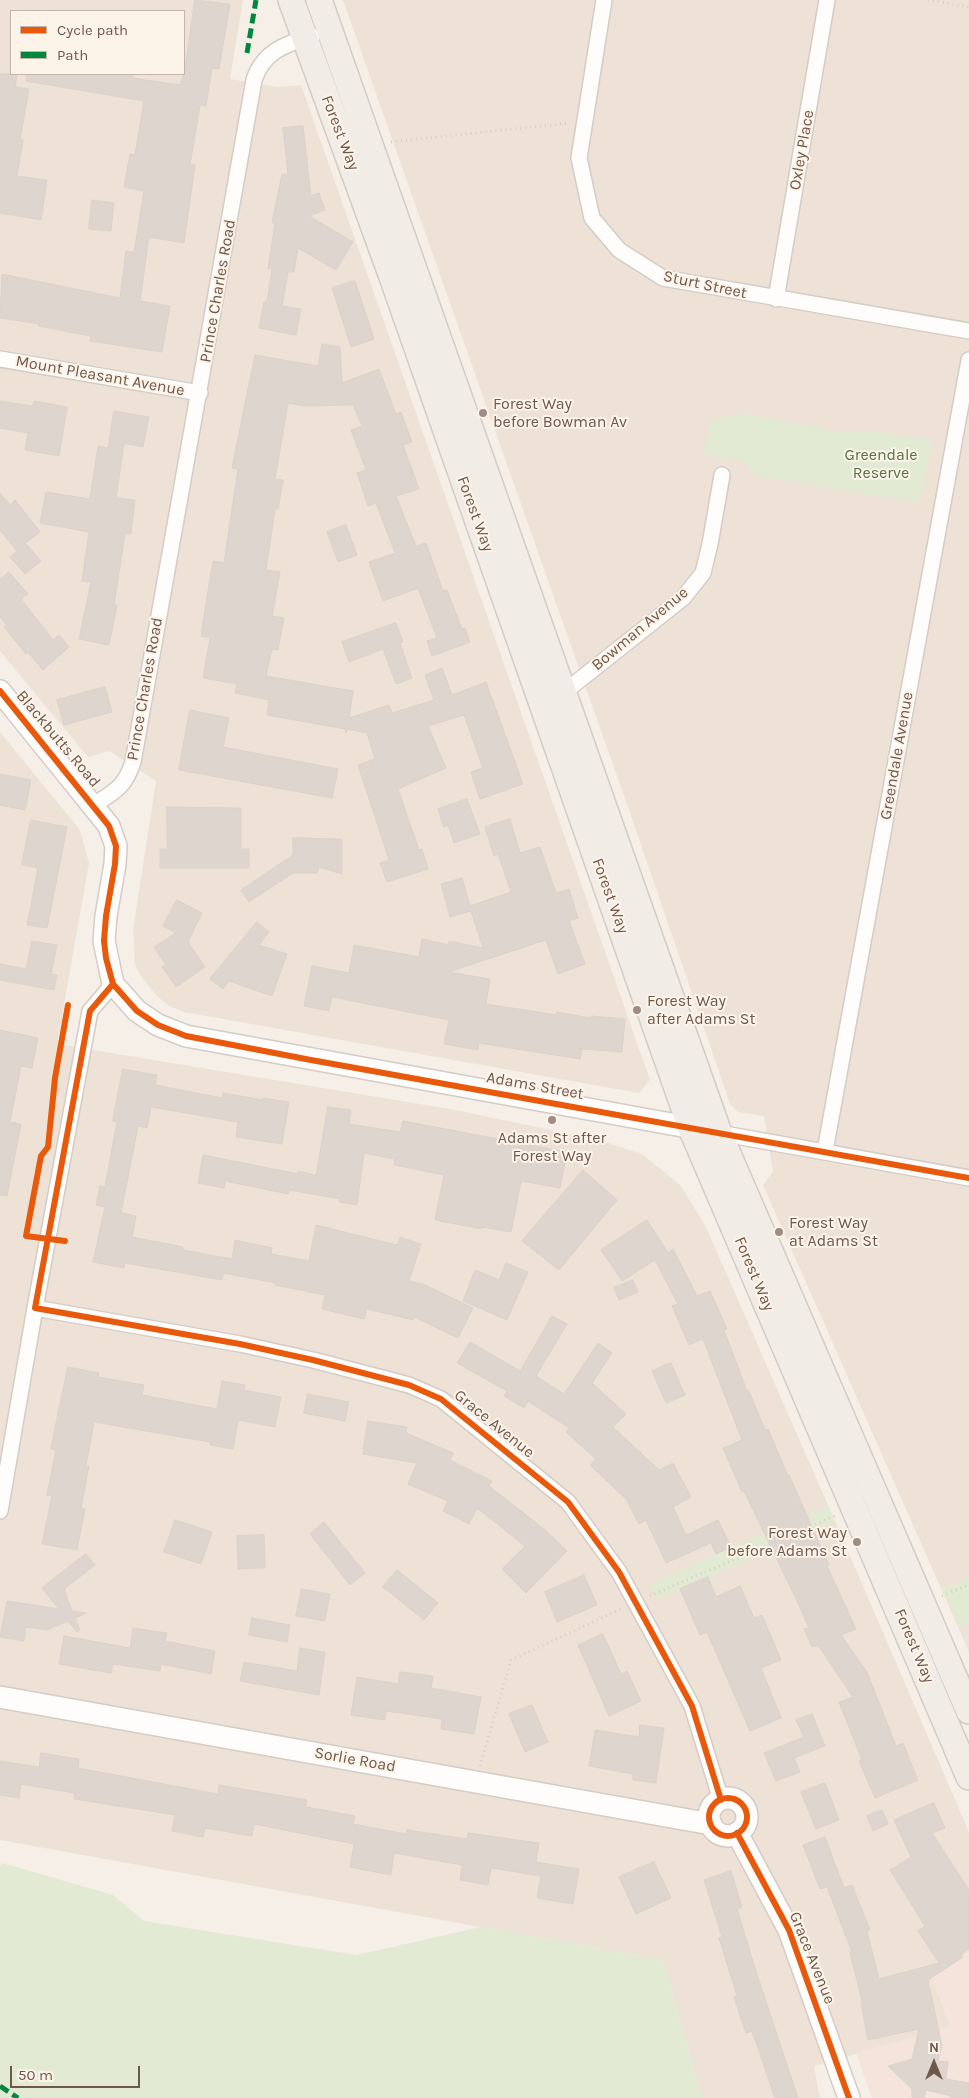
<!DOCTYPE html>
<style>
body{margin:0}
#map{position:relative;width:969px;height:2098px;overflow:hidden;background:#f5efe8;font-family:Karla,sans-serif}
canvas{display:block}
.legend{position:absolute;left:10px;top:10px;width:175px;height:65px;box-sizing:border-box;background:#fdf4e9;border:1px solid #c5b5aa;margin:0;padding:6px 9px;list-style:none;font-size:15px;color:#70574b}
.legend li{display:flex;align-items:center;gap:10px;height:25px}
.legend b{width:25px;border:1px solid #c5b5aa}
.north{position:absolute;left:909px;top:2038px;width:50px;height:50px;-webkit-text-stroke:4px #fdf4e9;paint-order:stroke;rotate:0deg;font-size:14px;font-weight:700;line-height:20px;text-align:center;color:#70574b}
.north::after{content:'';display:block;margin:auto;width:18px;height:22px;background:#70574b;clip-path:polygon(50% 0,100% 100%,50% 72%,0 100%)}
.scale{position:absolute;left:10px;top:2066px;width:130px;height:22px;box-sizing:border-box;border:2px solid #70574b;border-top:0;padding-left:6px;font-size:15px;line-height:18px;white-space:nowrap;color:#70574b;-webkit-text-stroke:4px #fdf4e9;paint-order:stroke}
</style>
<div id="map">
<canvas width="969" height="2098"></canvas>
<ul class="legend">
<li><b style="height:6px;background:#e8590c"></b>Cycle path</li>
<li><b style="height:6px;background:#00873e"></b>Path</li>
</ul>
<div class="north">N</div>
<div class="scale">50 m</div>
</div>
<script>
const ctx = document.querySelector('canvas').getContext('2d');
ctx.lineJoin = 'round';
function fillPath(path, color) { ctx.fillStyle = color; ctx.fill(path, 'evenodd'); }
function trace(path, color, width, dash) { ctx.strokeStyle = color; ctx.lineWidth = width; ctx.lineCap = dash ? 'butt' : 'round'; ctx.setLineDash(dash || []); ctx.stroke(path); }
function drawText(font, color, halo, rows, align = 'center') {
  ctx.font = font + ' Karla,sans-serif'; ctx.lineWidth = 4; ctx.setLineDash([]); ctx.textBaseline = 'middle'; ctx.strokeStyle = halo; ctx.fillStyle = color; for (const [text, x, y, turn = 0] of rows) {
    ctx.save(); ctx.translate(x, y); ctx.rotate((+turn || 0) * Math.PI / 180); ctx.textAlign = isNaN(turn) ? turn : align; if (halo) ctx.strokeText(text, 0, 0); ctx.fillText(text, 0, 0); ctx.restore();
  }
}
fillPath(new Path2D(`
 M0 0H243L230 79 278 87 301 85 650 1080 639 1093 184 1012 169 1006 158 997 143 979 135 965 133 930 156 781 109 751 88 757 0 651ZM11 11H184V74H11Z
 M343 0H969V1652L763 1185 773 1172 764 1116 738 1112 730 1104 628 807Z
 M0 732 80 830 89 863 57 1044 450 1109 599 1140 642 1154 681 1186 706 1227 835 1521 969 1832V1952L932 1976 950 2027 814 2066 820 2098H702L663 1960 0 1840Z`), '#eee2d6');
fillPath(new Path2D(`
 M969 1952V2098H872L856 2053 950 2027 932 1976Z`), '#f5e4dc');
fillPath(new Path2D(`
 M741 413 834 431 883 432 932 441 919 503 753 475 744 462 704 454 711 420Z
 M828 1505 835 1521 659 1600 649 1584Z
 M969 1578V1622L959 1626 942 1588Z
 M2 1863 113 1895 144 1921 356 1955 481 1927 663 1960 702 2098H0V1866Z`), '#e2ead4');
const building = new Path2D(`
 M195 0 230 4 219 69 212 68 206 106 200 105 190 165H195L184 243 149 237 140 301 170 306 162 352 90 341 91 336 38 326 39 324 0 318 2 274 120 298 126 251 134 252 144 191 124 187 130 154 135 155 144 101 26 81 27 74H133L132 78 180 85 184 74Z
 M0 74H17L15 87 29 89 20 140H23L17 176 47 180 41 220 0 213Z
 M303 126 311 196 319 193 325 210 309 216 353 242 336 270 298 248 294 272H288L282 306 301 309 296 335 259 328 264 302H267L272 269H268L275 223H272L282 174 288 175 283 128Z
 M92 200 114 203 111 231 89 229Z
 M355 281 374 339 351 347 332 288Z
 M322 344 340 347 342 383 379 369 396 414 401 412 412 442 403 445 419 489 396 496 416 546 426 543 443 591 447 590 462 629 465 628 470 642 432 656 427 641 437 638 418 588 383 601 369 562 395 553 376 503 368 506 357 473 366 470 351 430 362 426 353 405 304 406 288 403 275 479 283 480 278 509H275L266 570 280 572 272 616 284 618 278 650 272 649 266 676 353 691 349 718 389 705 392 713 434 700 425 675 442 668 452 695 486 682 523 784 480 799 471 772 483 768 464 715 428 726 446 768 398 789 419 850 422 849 428 869 387 882 380 863 389 860 358 765 375 759 367 733 347 729 346 733 345 729 267 715 269 700 235 693 237 684 203 678 210 638 201 636 207 597 213 561 224 563 238 469 232 468 255 355 318 366Z
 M0 401 33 406 34 401 67 407 59 456 25 450 28 433 0 428Z
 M114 411 149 417 143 447 124 443 116 498 135 500 131 534H125L114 605H117L109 645 79 639 91 582 82 581 89 532 40 523 46 492 90 499 98 446 108 448Z
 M0 493 10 505 15 500 40 532 16 550 0 530Z
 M346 525 357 555 338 562 327 532Z
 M26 544 41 561 25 574 10 557Z
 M9 572 28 594 21 599 53 640 59 635 69 647 43 670 28 652 26 654 4 627 7 625 0 617V580Z
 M396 623 403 642 400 643 412 678 396 684 383 649 349 662 342 642Z
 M105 687 112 712 64 725 57 700Z
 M190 710 229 718 223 747 338 769 332 798 179 770Z
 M0 774 31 780 25 810 0 805Z
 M467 799 480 834 454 843 448 825 444 827 438 809Z
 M167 807 241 808V849H249V868H160V849H167Z
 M510 819 520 853 540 847 556 893 569 889 578 918 569 921 585 964 558 974 546 940 448 972 490 979 486 1004 557 1015V1012L591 1018V1016L625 1019 622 1052 582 1049 580 1059 479 1043 478 1050 444 1044 449 1020 332 997 329 1011 304 1006 312 966 349 973 354 945 419 957 422 939 449 945V941L483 948 471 911 450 917 441 884 462 878 470 906 511 892 498 854 494 856 485 827Z
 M31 820 67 827 47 928 27 925 38 868 22 865Z
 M293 838 342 839V874L319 867 317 873H293L249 902 241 890 293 855Z
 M177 900 202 913 188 942 205 967 176 987 162 967 166 965 154 947 176 933 163 926Z
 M257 922 269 932 259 945 287 954 272 996 229 981 223 989 210 979Z
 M32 941 57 945 51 974 57 975 54 990 0 980V964L26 969Z
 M0 1030 38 1038 32 1068 21 1066 10 1122 21 1124 7 1196 0 1195Z
 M123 1069 157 1075 155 1085 222 1098 223 1093 263 1100V1098L289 1102 282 1144 236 1137 238 1122 151 1107 147 1128 138 1126 121 1213 136 1216 132 1237 183 1247V1250L232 1259 235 1240 272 1248 271 1254 309 1261 316 1225 397 1245 400 1237 421 1244 409 1281 423 1284 473 1308 458 1338 414 1317V1320L367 1309 364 1319 322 1309 325 1295 275 1285 276 1283 223 1273 222 1280 125 1263 124 1268 93 1262 105 1207 96 1205 100 1186 105 1187 117 1122 113 1121Z
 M328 1107 351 1110 349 1124 400 1132 403 1121 567 1152 560 1188 521 1181 511 1232 482 1227V1229L435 1220 444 1175 394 1165 395 1159 364 1153 357 1205 339 1202 340 1199 289 1190 288 1194 225 1181 224 1188 198 1183 203 1155 298 1174V1171L316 1175Z
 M583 1170 617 1200 559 1270 522 1241Z
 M647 1220 668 1253 673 1249 697 1296 710 1291 727 1329 724 1330 747 1391H749L765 1430 768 1429 788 1476 789 1475 829 1565 827 1566 856 1629 841 1635 867 1672 896 1746 903 1743 918 1780 875 1798 859 1761 862 1760 839 1702 853 1697 818 1645 812 1647 804 1629 809 1628 797 1601 744 1491 742 1492 723 1448 742 1440 703 1339 689 1345 672 1306 678 1304 655 1260 622 1281 601 1250Z
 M506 1263 528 1272 507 1320 463 1301 475 1270 499 1280Z
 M633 1280 638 1292 619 1300 614 1288Z
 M552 1316 567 1324 536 1376 564 1394 598 1343 612 1353 592 1383 626 1414 613 1427 659 1470 673 1463 691 1497 673 1507 686 1535 718 1520 731 1547 716 1554 711 1543 666 1563 646 1520 639 1524 626 1499 590 1465 596 1459 566 1432 569 1428 528 1401 524 1408 504 1396 507 1391 457 1363 470 1342 520 1371Z
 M671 1363 685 1395 666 1403 652 1371Z
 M68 1367 99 1373 98 1377 144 1385 142 1395 217 1409 222 1381 245 1385 244 1390 281 1397 275 1427 238 1420 233 1449 210 1445V1442L94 1422 86 1466H89L81 1508 85 1509 77 1550 42 1544 52 1496 47 1495 56 1450 51 1449Z
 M308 1394 349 1402 345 1421 304 1413Z
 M368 1421 407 1427 406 1433 453 1453 450 1460 492 1481 489 1486 544 1529 567 1551 526 1593 502 1569 525 1546 477 1508 469 1524 443 1511 448 1501 408 1484 417 1463 363 1454Z
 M175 1520 212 1532 201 1564 164 1552Z
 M324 1522 365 1573 350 1585 310 1534Z
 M264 1535 265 1568 238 1569 237 1536Z
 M86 1554 95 1565 64 1589 72 1611 87 1613 75 1618 80 1630 77 1632 68 1621 47 1630 26 1627 24 1641 0 1637 7 1601 59 1609 42 1588Z
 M397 1570 438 1603 424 1620 383 1587Z
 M584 1575 597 1605 557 1622 545 1592Z
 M708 1577 716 1597 740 1586 754 1618 762 1615 781 1660 761 1668 781 1718 750 1731 707 1632 700 1635 680 1589Z
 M302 1589 330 1594 325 1621 296 1616Z
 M252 1618 290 1625 287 1642 249 1635Z
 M133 1628 167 1633 165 1641 215 1651 211 1674 161 1664 160 1671 113 1664 111 1673 59 1664 64 1636 130 1648Z
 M603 1634 621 1674 627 1671 641 1701 609 1716 578 1645Z
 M300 1648 325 1652 319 1695 240 1681 244 1662 297 1671Z
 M400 1672 433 1676 431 1688 481 1697 474 1734 441 1729 442 1719 386 1711 385 1720 351 1715 357 1677 398 1684Z
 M532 1705 548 1742 525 1752 509 1714Z
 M812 1714 825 1746 794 1758 800 1772 776 1781 764 1753 804 1737 796 1720Z
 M640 1725 664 1728 656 1783 633 1780V1774L589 1766 595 1730 639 1737Z
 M41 1753 79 1759 78 1768 218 1794 219 1785 307 1800 306 1807 355 1816 353 1824 406 1834 407 1830 467 1839 468 1833 539 1843 536 1862 579 1869 573 1904 537 1898 541 1876 491 1868 488 1885 460 1880 462 1865 394 1853 391 1875 350 1867 354 1844 254 1824 252 1836 205 1828 203 1837 172 1831 175 1815 74 1799 75 1793 21 1784 19 1798 0 1795V1761L39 1767Z
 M825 1783 839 1820 816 1829 801 1792Z
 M934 1803 945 1828 932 1833 969 1890V1949L961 1954 963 1957 928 1980 942 2046 938 2061 948 2062 946 2079 969 2083V2098H950L951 2096 926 2090 924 2098H912V2089L888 2066 912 2059 919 2029 868 2040 861 2002 862 2001 850 1952H852L827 1887 820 1889 803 1845 825 1837 844 1888 852 1885 870 1930 867 1931 879 1979 939 1963 918 1931 925 1926 890 1870 911 1857 894 1820Z
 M882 1810 888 1824 873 1831 867 1816Z
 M654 1862 671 1898 636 1914 619 1877Z
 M731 1871 742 1907 737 1909 755 1968 798 2098H775L752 2031 746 2033 734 1997 737 1996 719 1938 722 1937 704 1880Z`);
fillPath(building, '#ded5ce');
trace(building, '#ddd2cb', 1);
const street = new Path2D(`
 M604 0 579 158 592 218 619 250 663 278 969 331
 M776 299 827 0
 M0 359 200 393
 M557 695 563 693 683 598 703 573 710 544 722 475
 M94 805C115 791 125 787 133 762L254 80C263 52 285 44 312 36
 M719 1133 969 1178
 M825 1151 969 360
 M35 1308 240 1344 313 1360 409 1385 441 1399 568 1502 619 1572 692 1706 721 1800
 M0 1511 35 1308 90 1011 113 984`);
const secondary = new Path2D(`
 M0 691 109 826 116 846 115 864 106 916 104 941 113 984 137 1011 158 1025 186 1036 704 1130
 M0 1697 711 1824
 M709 1817a19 19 0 1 1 38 0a19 19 0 1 1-38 0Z
 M737 1833 789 1930 849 2098`);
const primary = new Path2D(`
 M291 0 392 277 691 1128 969 1777
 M319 0 719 1133 969 1711`);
trace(street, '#d4ccc5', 18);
trace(secondary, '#d4ccc5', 24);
trace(primary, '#d3cbc5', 28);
trace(new Path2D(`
 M928 0 969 7
 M391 142 569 123
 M650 1596 837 1515
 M942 1596 969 1585
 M480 1766 511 1660 621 1609`), '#d5cfca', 3, [1, 4]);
trace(street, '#fefdfc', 15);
trace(secondary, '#fefdfc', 21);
trace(primary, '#f1ece5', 25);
trace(new Path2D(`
 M247 53 256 0
 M0 2086 18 2098`), '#00873e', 5, [10, 5]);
trace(new Path2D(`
 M0 691 109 826 116 846 115 864 106 916 104 941 106 958 113 984 137 1011 158 1025 186 1036 311 1060 969 1178
 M113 984 90 1011 35 1308 240 1344 313 1360 409 1385 441 1399 568 1502 619 1572 692 1706 721 1800
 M65 1241 26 1236 41 1156 48 1147 55 1078 68 1005
 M709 1817a19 19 0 1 1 38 0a19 19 0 1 1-38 0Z
 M737 1833 789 1930 849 2098`), '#e8590c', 6);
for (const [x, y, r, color] of [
 [483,413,5,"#9f8c82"],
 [637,1010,5,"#9f8c82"],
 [552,1120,5,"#9f8c82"],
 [779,1232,5,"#9f8c82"],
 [857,1542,5,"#9f8c82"]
]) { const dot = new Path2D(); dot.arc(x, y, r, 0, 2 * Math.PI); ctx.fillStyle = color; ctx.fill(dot); trace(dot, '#fdf4e9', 2); }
drawText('16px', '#70574b', '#fdf4e9', [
 ["Forest Way",340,133,69],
 ["Oxley Place",802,150,-80],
 ["Sturt Street",705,285,12],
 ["Prince Charles Road",218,291,-80],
 ["Mount Pleasant Avenue",100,376,10],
 ["Forest Way",475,514,70],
 ["Bowman Avenue",640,629,-40],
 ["Prince Charles Road",145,689,-80],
 ["Blackbutts Road",58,739,50],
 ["Greendale Avenue",897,756,-80],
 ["Forest Way",610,896,70],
 ["Adams Street",535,1086,10],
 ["Forest Way",754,1274,67],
 ["Grace Avenue",494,1424,39],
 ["Forest Way",914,1646,67],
 ["Sorlie Road",355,1760,10],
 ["Grace Avenue",812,1958,68]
]);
drawText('16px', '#70574b', '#fdf4e9', [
 ["Forest Way",493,404],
 ["before Bowman Av",493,422],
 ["Forest Way",647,1001],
 ["after Adams St",647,1019],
 ["Adams St after",552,1138,"center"],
 ["Forest Way",552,1156,"center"],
 ["Forest Way",789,1223],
 ["at Adams St",789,1241],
 ["Forest Way",847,1533,"right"],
 ["before Adams St",847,1551,"right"]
], 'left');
drawText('16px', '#547544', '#fdf4e9', [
 ["Greendale",881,455],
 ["Reserve",881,473]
]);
</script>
